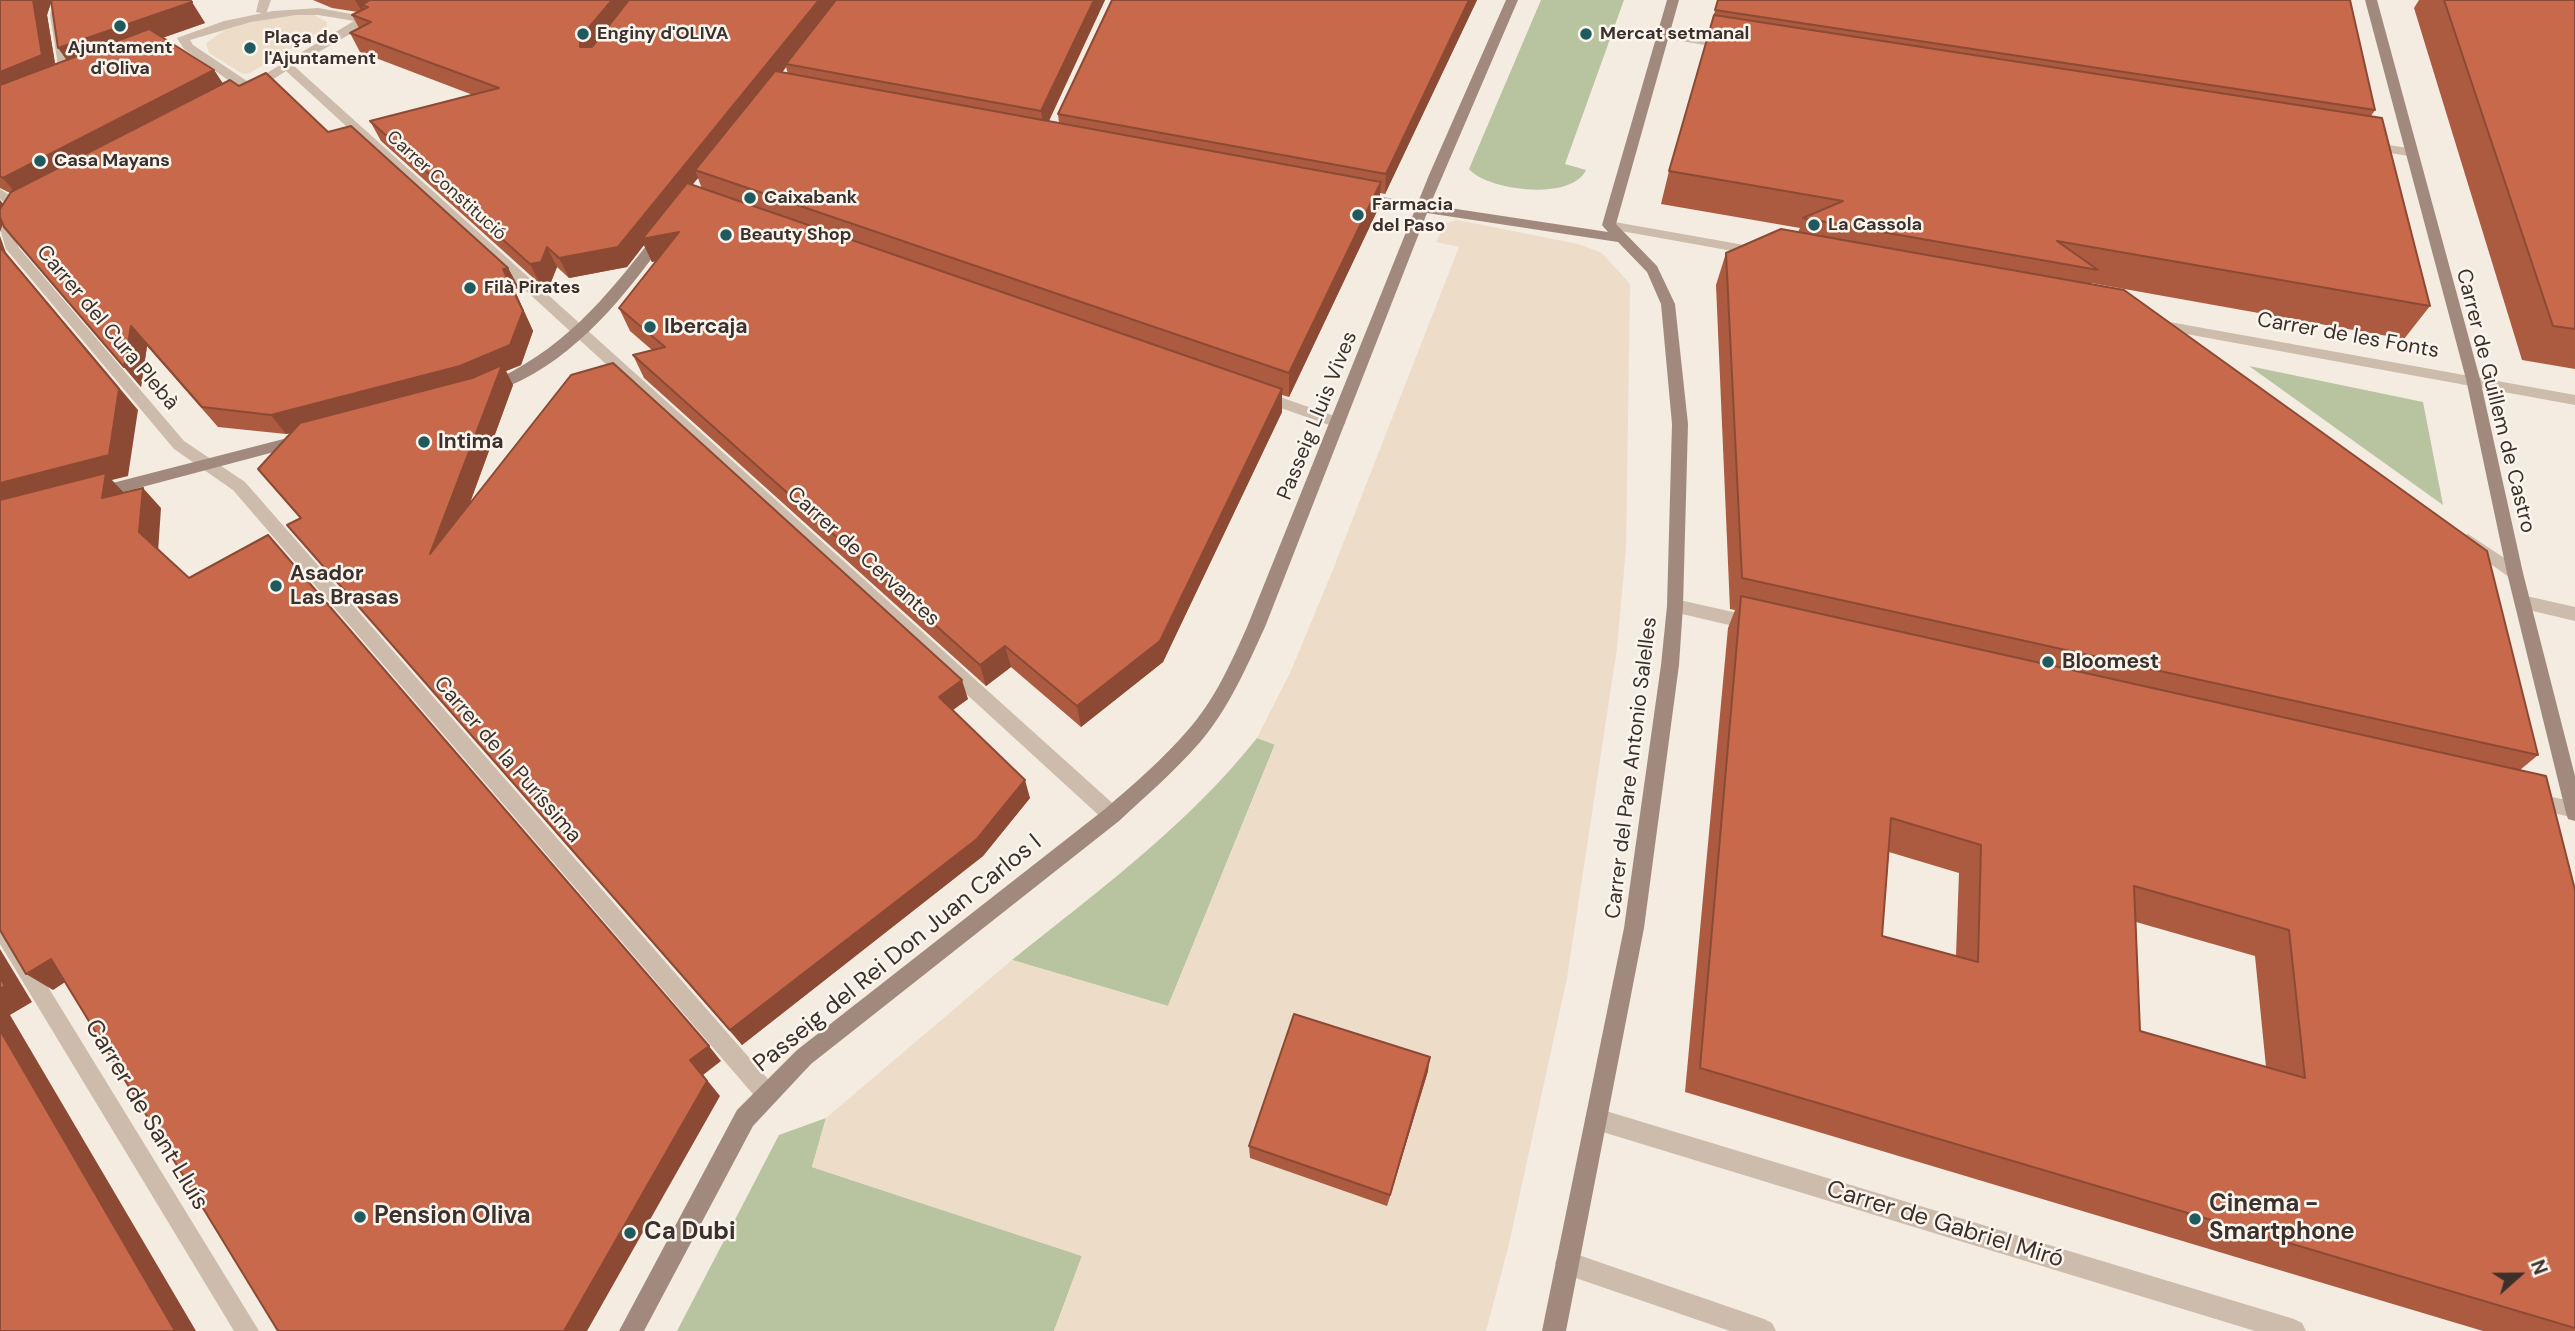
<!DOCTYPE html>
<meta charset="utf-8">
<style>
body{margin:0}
#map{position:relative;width:2575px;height:1331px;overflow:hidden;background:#f4ebe1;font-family:"DM Sans",sans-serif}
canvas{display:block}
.north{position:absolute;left:2484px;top:1240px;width:70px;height:70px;-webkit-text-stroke:5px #fbf5ee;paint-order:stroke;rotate:69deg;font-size:19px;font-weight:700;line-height:28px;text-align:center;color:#3b302b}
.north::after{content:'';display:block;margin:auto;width:24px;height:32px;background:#3b302b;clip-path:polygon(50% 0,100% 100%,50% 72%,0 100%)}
</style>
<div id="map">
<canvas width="2575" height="1331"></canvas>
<div class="north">N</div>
</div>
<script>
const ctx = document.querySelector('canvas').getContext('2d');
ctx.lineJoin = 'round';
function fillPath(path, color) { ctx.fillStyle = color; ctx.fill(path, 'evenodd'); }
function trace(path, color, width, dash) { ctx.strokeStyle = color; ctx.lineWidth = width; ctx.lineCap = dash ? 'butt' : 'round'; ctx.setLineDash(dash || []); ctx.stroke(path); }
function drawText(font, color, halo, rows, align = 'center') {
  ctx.font = font + ' "DM Sans",sans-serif'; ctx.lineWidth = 5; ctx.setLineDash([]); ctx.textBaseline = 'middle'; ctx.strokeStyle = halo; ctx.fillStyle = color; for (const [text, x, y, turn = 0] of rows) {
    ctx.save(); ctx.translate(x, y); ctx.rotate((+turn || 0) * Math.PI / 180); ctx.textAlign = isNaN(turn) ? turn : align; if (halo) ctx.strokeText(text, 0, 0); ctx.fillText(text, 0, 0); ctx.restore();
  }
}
fillPath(new Path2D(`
 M1541 0H1624L1565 164 1586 170C1571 202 1486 190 1469 169Z
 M2249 366 2423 402 2443 505Z
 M1257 738 1275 744 1168 1006 1012 960C1098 891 1188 825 1257 738Z
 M826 1118 812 1167 1082 1256 1054 1331H677L779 1135Z`), '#b8c4a0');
fillPath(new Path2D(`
 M280 13 314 15 327 22V27L250 73 243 74 209 53 206 43 225 30Z
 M1457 220 1578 244 1602 253 1630 284 1626 548 1617 648 1567 978 1508 1248 1486 1331H1054L1082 1256 812 1167 826 1118 1012 960 1168 1006 1275 745 1257 738 1291 671 1332 572 1459 247 1436 242 1445 224Z`), '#ecdcc8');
fillPath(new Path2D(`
 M54 0H66L62 15 72 78 66 82 60 78 50 15Z
 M259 0H271L266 14 256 12Z
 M0 189 25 205V211H15L0 199Z
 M1357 192 1422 204 1429 208 1422 212 1352 199V193Z
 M2522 595 2575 607V621L2516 607 2514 602 2516 597Z`), '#cdbbac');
fillPath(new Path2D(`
 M395 0H410L294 66 1119 809 1121 815 1119 821 1112 823 1105 821 286 71 253 92H245L184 49 177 38 224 21 273 11 318 8 363 16ZM296 15H318L354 21 250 83 193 45 190 40 251 22Z
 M1662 32 1728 41 1734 45 1728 49 1658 37 1656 35Z
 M2368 142 2409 148 2415 152 2409 156 2364 149V143Z
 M19 206 26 210 12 232 19 248 184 441 245 482 774 1086 777 1093 774 1100 766 1104 758 1100 233 490 174 449 6 249 0 229 14 207Z
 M1609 221 1761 248 1768 252 1761 256 1604 228V222Z
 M2153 319 2575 395V405L2148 327V321Z
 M1260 390 1343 419 1346 423 1338 428 1255 399 1253 395 1255 391Z
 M2468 534 2521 569 2523 573 2521 577H2509L2462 544 2460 540 2462 536Z
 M1675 599 1755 617 1764 624 1755 631 1669 611 1667 606Z
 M2530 792 2575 802V818L2523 806 2521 800 2523 794Z
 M0 917 7 920 259 1331H234L0 944Z
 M1596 1108 2294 1319 2302 1323 2306 1331H2255L1596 1130 1588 1127 1585 1119 1588 1111Z
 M1567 1251 1764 1319 1772 1323 1776 1331H1730L1567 1275 1559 1271 1555 1263 1559 1255Z`), '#cdbbac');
fillPath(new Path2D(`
 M1506 0H1518L1430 205 1608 232 1602 225 1667 0H1679L1616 224 1657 266 1675 304 1688 424 1683 606 1679 665 1644 928 1566 1331H1542L1624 928 1661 665 1667 606 1672 424 1661 304 1647 272 1618 242 1427 213 1265 627C1247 666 1229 708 1201 741 1176 770 1147 795 1119 821L811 1064 753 1126 644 1331H619L737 1110 797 1050 1105 809C1134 784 1163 759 1188 730 1214 701 1231 663 1247 627L1429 175Z
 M2365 0H2377L2480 379 2523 573 2575 776V821L2568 819 2566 813 2507 573 2466 379Z
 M661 232 668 236C626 295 577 357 509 386 501 390 493 395 484 393V385C562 352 605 299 656 233Z
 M303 434 308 435 311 439 308 443 97 499 89 493 97 487Z`), '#a18a7d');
fillPath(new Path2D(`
 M0 0H190L205 23 162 38 214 70 223 84 239 86 328 132 508 268 519 288 514 289 533 331 521 365 506 371 513 385 470 503 968 699 952 710 1030 798 983 856 742 1045 287 525 300 518 258 469 291 433 286 434 218 427 147 346 141 387 4 227 3 223V204L10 193 0 188ZM51 2 67 60 55 64 47 15Z
 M313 0H1105L1049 121 1059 123 1058 114 1112 0H1477L1385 194 1380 193 1379 207 1289 397 1282 395V412L1163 662 1081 727 1011 667 986 686 644 378 633 355 652 350 630 331 619 308 656 261 652 262 644 245 627 267 569 278 557 267 551 282 540 284 381 141 370 121 473 95 360 52 350 33 359 28 352 15 358 12 332 8ZM786 67 788 74 782 73ZM698 178 702 189 692 185Z
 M1718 0 2375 110 2371 116 2430 306 2404 339 2091 283V284L2538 755 2520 770 2575 890V1331H2483L1685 1092 1728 628 1735 610 1730 609 1716 285 1726 253 1798 232 1800 228 1661 204 1669 171ZM1889 852 1959 873 1956 956 1882 936ZM2136 922 2255 956 2266 1067 2140 1031Z
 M2419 0H2575V369L2522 360 2414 8Z
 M1428 1071 1387 1206 1250 1158 1249 1146Z`), '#ac5a40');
fillPath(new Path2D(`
 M33 0H52L47 15 57 75 0 99V72Z
 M355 0H389L362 5 366 12 363 13Z
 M612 0H636L588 67 580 47V38Z
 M819 0H840L786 64V67L702 173 695 170 698 178 650 237 679 232 689 255 652 262 644 245 627 267 569 278 559 258Z
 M1094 0H1105L1044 131 1041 111Z
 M1469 0H1477L1385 194 1386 174Z
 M192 2 205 23 73 69 58 48Z
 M214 70 228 91 20 199 3 178Z
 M1381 182 1379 207 1289 397V373Z
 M0 200 6 207 5 218 0 232Z
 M0 236 6 253 138 410 128 476 112 480 125 494 121 518 0 509Z
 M547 247 557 267 551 282 540 284 530 264Z
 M508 268 519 288 514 289 533 331 521 365 506 371 513 385 444 573 430 554 472 386 286 434 271 415 503 269Z
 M131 326 147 346 141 387 124 367Z
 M1282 389V412L1163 662 1081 727 1077 706Z
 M143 488 161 508 158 552 139 532Z
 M1005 646 1011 667 986 686 980 665Z
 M962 680 968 699 945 716 939 697Z
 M1025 780 1030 798 983 856 742 1045 730 1030Z
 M0 949 32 1002 10 1015 196 1331H175L0 1030Z
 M51 959 76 975 53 990 26 974Z
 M709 1046 721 1061 703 1075 720 1096 587 1331H564L690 1060Z
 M1430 1057 1428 1071 1387 1206 1390 1195Z`), '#8c4a34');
const building = new Path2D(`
 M0 0H33L42 55 0 72Z
 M51 0H190L192 2 58 48Z
 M370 0H612L580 38V47H592L629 0H819L618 247 559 258 547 247 541 262 530 264 370 121 499 88 350 33 371 22 352 15 368 7 362 5Z
 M836 0H1094L1041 111 786 64Z
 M1112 0H1469L1386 174 1058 114Z
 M1718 0H2350L2375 110 1715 10Z
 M2444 0H2575V329L2553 326Z
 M1714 15 2382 118 2430 306 2057 241 2098 270 1803 218 1843 201 1669 171Z
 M149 29 214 70 3 178 0 176V85Z
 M775 71 1381 182 1289 373 695 170Z
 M266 73 328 132 351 126 508 268 503 269 523 311 510 345 460 366 271 415 202 407 131 326 124 367 4 227 0 217V209L11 192 230 80 239 86Z
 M687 183 1282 389 1160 641 1077 706 1005 646 980 665 633 355 665 347 619 308 679 232 642 239Z
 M1781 229 2124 290 2487 551 2538 755 1742 578 1726 253Z
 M0 247 119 389 109 455 0 483Z
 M613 363 962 680 939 697 1025 780 977 839 730 1030 287 525 301 518 258 469 300 423 472 378 502 365 430 554 571 375Z
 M106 473 102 498 143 488 139 532 189 578 268 535 709 1046 690 1060 707 1081 564 1331H278L51 959 26 974 0 930V500Z
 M1741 596 2546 776 2575 890V1328L1700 1068ZM1891 818 1981 845 1978 962 1882 936ZM2134 886 2289 930 2305 1078 2140 1031Z
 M0 978 5 986 0 989Z
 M1294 1014 1430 1057 1390 1195 1249 1146Z
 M0 1030 175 1331H0Z`);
fillPath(building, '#c8694b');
trace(building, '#8c4a34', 2);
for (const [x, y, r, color] of [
 [120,26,7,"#1f5a5e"],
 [583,34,7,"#1f5a5e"],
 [1586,34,7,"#1f5a5e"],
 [250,48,7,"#1f5a5e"],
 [40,161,7,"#1f5a5e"],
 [750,198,7,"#1f5a5e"],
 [1358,215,7,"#1f5a5e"],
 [1814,225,7,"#1f5a5e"],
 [726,235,7,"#1f5a5e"],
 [470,288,7,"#1f5a5e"],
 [650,327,7,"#1f5a5e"],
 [424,442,7,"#1f5a5e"],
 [276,586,7,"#1f5a5e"],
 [2048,662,7,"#1f5a5e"],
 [360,1217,7,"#1f5a5e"],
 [2195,1219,7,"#1f5a5e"],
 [630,1233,7,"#1f5a5e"]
]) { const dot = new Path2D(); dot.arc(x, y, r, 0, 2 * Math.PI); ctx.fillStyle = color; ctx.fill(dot); trace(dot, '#fbf5ee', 2.5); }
drawText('bold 18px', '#3b302b', '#fbf5ee', [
 ["Enginy d'OLIVA",597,34],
 ["Mercat setmanal",1600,34],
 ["Plaça de",264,38],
 ["l'Ajuntament",264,59],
 ["Ajuntament",120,48,"center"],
 ["d'Oliva",120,69,"center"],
 ["Casa Mayans",54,161],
 ["Caixabank",764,198],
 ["Farmacia",1372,205],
 ["del Paso",1372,226],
 ["La Cassola",1828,225],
 ["Beauty Shop",740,235],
 ["Filà Pirates",484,288]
], 'left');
drawText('18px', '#3b302b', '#fbf5ee', [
 ["Carrer Constitució",446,186,42]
]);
drawText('bold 21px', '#3b302b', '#fbf5ee', [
 ["Ibercaja",664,327],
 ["Intima",438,442],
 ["Asador",290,574],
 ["Las Brasas",290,598],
 ["Bloomest",2062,662]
], 'left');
drawText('21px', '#3b302b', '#fbf5ee', [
 ["Carrer del Cura Plebà",107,328,50],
 ["Carrer de les Fonts",2348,336,10],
 ["Carrer de Guillem de Castro",2495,401,76],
 ["Passeig Lluis Vives",1318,416,-68],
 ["Carrer de Cervantes",863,557,42],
 ["Carrer de la Puríssima",507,760,49],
 ["Carrer del Pare Antonio Salelles",1632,768,-83]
]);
drawText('24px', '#3b302b', '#fbf5ee', [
 ["Passeig del Rei Don Juan Carlos I",898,954,-39],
 ["Carrer de Sant Lluís",146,1115,59],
 ["Carrer de Gabriel Miró",1945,1225,17]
]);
drawText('bold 24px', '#3b302b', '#fbf5ee', [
 ["Cinema -",2209,1205],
 ["Smartphone",2209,1233],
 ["Pension Oliva",374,1217],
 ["Ca Dubi",644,1233]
], 'left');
</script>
